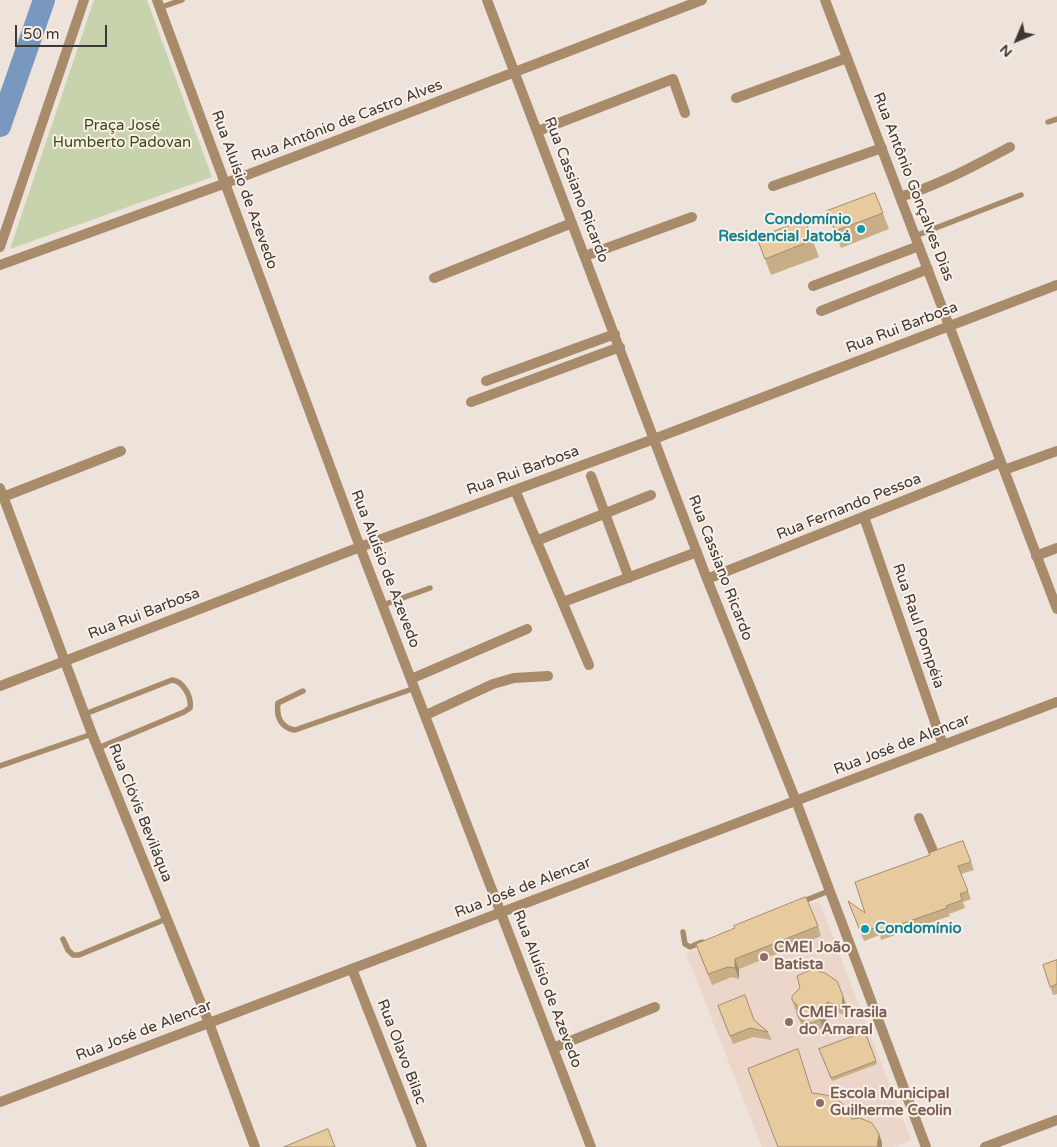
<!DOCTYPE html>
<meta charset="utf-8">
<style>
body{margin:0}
#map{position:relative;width:1057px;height:1147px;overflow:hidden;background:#ede3da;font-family:"Varela Round",sans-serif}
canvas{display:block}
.north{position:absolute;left:992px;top:15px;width:50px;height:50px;-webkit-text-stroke:4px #faf0e7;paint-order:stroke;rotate:225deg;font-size:14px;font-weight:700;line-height:20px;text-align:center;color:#3c3835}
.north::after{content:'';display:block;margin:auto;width:18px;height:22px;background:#3c3835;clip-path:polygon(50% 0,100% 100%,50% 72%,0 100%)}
.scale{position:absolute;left:15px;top:25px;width:92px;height:22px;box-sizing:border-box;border:2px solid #3c3835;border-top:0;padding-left:6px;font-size:15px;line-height:18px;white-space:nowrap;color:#3c3835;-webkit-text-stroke:4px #faf0e7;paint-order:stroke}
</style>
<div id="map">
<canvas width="1057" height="1147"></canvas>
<div class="north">N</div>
<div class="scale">50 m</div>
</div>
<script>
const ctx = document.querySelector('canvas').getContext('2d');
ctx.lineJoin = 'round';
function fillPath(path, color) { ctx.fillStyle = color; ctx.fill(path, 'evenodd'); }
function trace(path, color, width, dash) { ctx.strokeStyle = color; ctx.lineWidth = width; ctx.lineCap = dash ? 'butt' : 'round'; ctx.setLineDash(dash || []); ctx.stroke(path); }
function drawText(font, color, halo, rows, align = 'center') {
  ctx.font = font + ' "Varela Round",sans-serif'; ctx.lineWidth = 4; ctx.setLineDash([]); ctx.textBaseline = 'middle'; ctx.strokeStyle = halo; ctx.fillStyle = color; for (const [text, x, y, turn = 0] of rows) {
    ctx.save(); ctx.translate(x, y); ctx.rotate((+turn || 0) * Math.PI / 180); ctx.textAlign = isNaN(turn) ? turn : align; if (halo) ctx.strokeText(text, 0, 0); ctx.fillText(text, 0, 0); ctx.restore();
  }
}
fillPath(new Path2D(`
 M819 901 911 1140 893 1147H762L686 953Z`), '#ebd6c9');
fillPath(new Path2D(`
 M94 0H147L212 177 10 249Z`), '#c6d3ac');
trace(new Path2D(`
 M0 126 44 0`), '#7998bf', 22);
trace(new Path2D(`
 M159 8 182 0
 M1048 122 1057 119
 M915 236 1021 195
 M383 605 430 588
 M303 691 278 703C276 717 281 728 295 730L415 688
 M85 714 172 680C183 681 192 697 190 708L184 712 98 748
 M0 766 92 734
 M801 902 829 891
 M683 932 685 944 690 947 702 942
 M63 939 68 950 73 955H79L166 919`), '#a88b6b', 5.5);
trace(new Path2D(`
 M157 0 360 547 591 1147
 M487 0 707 579 796 801 926 1147
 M825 0 1057 609
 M736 98 847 58
 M538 131 673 79 685 113
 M773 186 882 148
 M900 197C939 185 974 166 1010 147
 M0 247 84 0
 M585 256 692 217
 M434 278 572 223
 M813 286 919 246
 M821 311 928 269
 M486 381 615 334
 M471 402 620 347
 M1004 470 1057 451
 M591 476 629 578
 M515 490 589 665
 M3 497 121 451
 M864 517 943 745
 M536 541 651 495
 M1036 556 1057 548
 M707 579 1001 462
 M563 602 697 552
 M411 679 527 629
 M0 686 360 547 654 439 1057 285
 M426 715 493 684 514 678 548 676
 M919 818 933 851
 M352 969 422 1147
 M553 1048 655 1007
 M985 1147 1057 1120`), '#a88b6b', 10);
trace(new Path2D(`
 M0 265 226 183 702 0
 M0 488 92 734 209 1023 255 1147
 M0 1102 1057 702`), '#a88b6b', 10);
fillPath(new Path2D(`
 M875 193 889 229 841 248 827 211Z
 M805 220 819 257 771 275 757 238Z
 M963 841 974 870 961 874 971 899 963 902 965 908 949 914 950 916 881 940 880 935 864 941 848 901 865 913 930 855Z
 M818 926 821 936 739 969V979L732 977 712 985 696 944Z
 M1057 960V994L1053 995 1043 965Z
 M800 988 846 1004 845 1015 830 1010 825 1024 823 1028 815 1031 806 1029 802 1026 800 1022 797 1014V1010L795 1009 792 1000Z
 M718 1006 754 1020 768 1032 772 1040 753 1037 733 1044Z
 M865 1032 877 1064 832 1081 819 1049Z`), '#c7ae87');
fillPath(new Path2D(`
 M735 959 739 969V979L735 968Z
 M843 996 846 1004 845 1015 842 1007Z
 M827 1002 830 1010 825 1024 823 1028 820 1019Z
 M879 1134 882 1142V1147H877Z`), '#a28d6e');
const building = new Path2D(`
 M875 193 883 213 835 231 827 211Z
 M805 220 813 240 765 259 757 238Z
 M963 841 971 862 958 866 968 891 960 894 962 900 946 906 947 908 878 932 877 927 861 933 848 901 865 913 855 882 930 855 929 853Z
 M806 897 818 926 735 959V968L728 967 708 974 696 944 735 928 734 926Z
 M1057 960V984L1050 987 1043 965Z
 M814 970 825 973 837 981 843 996 842 1007 827 1002 822 1016 820 1019 812 1023 803 1021 799 1018 797 1014V1005L792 1000V996L800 988 797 976 808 971Z
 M745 995 754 1020 768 1032 750 1028 730 1036 718 1006Z
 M865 1032 876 1061 831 1078 819 1049Z
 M798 1049 812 1093 826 1095 837 1099 847 1108 852 1119 860 1118 872 1123 879 1134 877 1147H778L748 1069Z
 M328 1129 335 1147H284Z`);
fillPath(building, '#e7ca9d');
trace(building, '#a28d6e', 1);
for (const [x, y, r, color] of [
 [861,229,5,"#0f9aa8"],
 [865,929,5,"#0f9aa8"],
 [764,957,5,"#8d6e63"],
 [789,1022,5,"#8d6e63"],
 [820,1103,5,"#8d6e63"]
]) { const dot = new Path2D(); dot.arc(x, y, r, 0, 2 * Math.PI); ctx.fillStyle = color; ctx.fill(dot); trace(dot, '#faf0e7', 2); }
drawText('15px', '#3c3835', '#faf0e7', [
 ["Rua Antônio de Castro Alves",347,121,-21],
 ["Rua Antônio Gonçalves Dias",913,187,69],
 ["Rua Aluísio de Azevedo",244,190,70],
 ["Rua Cassiano Ricardo",576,190,69],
 ["Rua Rui Barbosa",902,328,-21],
 ["Rua Rui Barbosa",523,471,-20],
 ["Rua Fernando Pessoa",849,507,-22],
 ["Rua Cassiano Ricardo",720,568,69],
 ["Rua Aluísio de Azevedo",385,569,69],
 ["Rua Rui Barbosa",144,614,-21],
 ["Rua Raul Pompéia",918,626,71],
 ["Rua José de Alencar",902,745,-21],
 ["Rua Clóvis Beviláqua",140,813,68],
 ["Rua José de Alencar",523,888,-21],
 ["Rua Aluísio de Azevedo",547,989,69],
 ["Rua José de Alencar",144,1031,-21],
 ["Rua Olavo Bilac",401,1052,69]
]);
drawText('15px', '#3b4913', '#faf0e7', [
 ["Praça José",122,126],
 ["Humberto Padovan",122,143]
]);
drawText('bold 15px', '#0d838f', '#faf0e7', [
 ["Condomínio",851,220],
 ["Residencial Jatobá",851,237],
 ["Condomínio",875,929,"left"]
], 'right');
drawText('bold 15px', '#785e54', '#faf0e7', [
 ["CMEI João",774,948],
 ["Batista",774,965],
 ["CMEI Trasila",799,1013],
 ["do Amaral",799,1030],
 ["Escola Municipal",830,1094],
 ["Guilherme Ceolin",830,1111]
], 'left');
</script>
